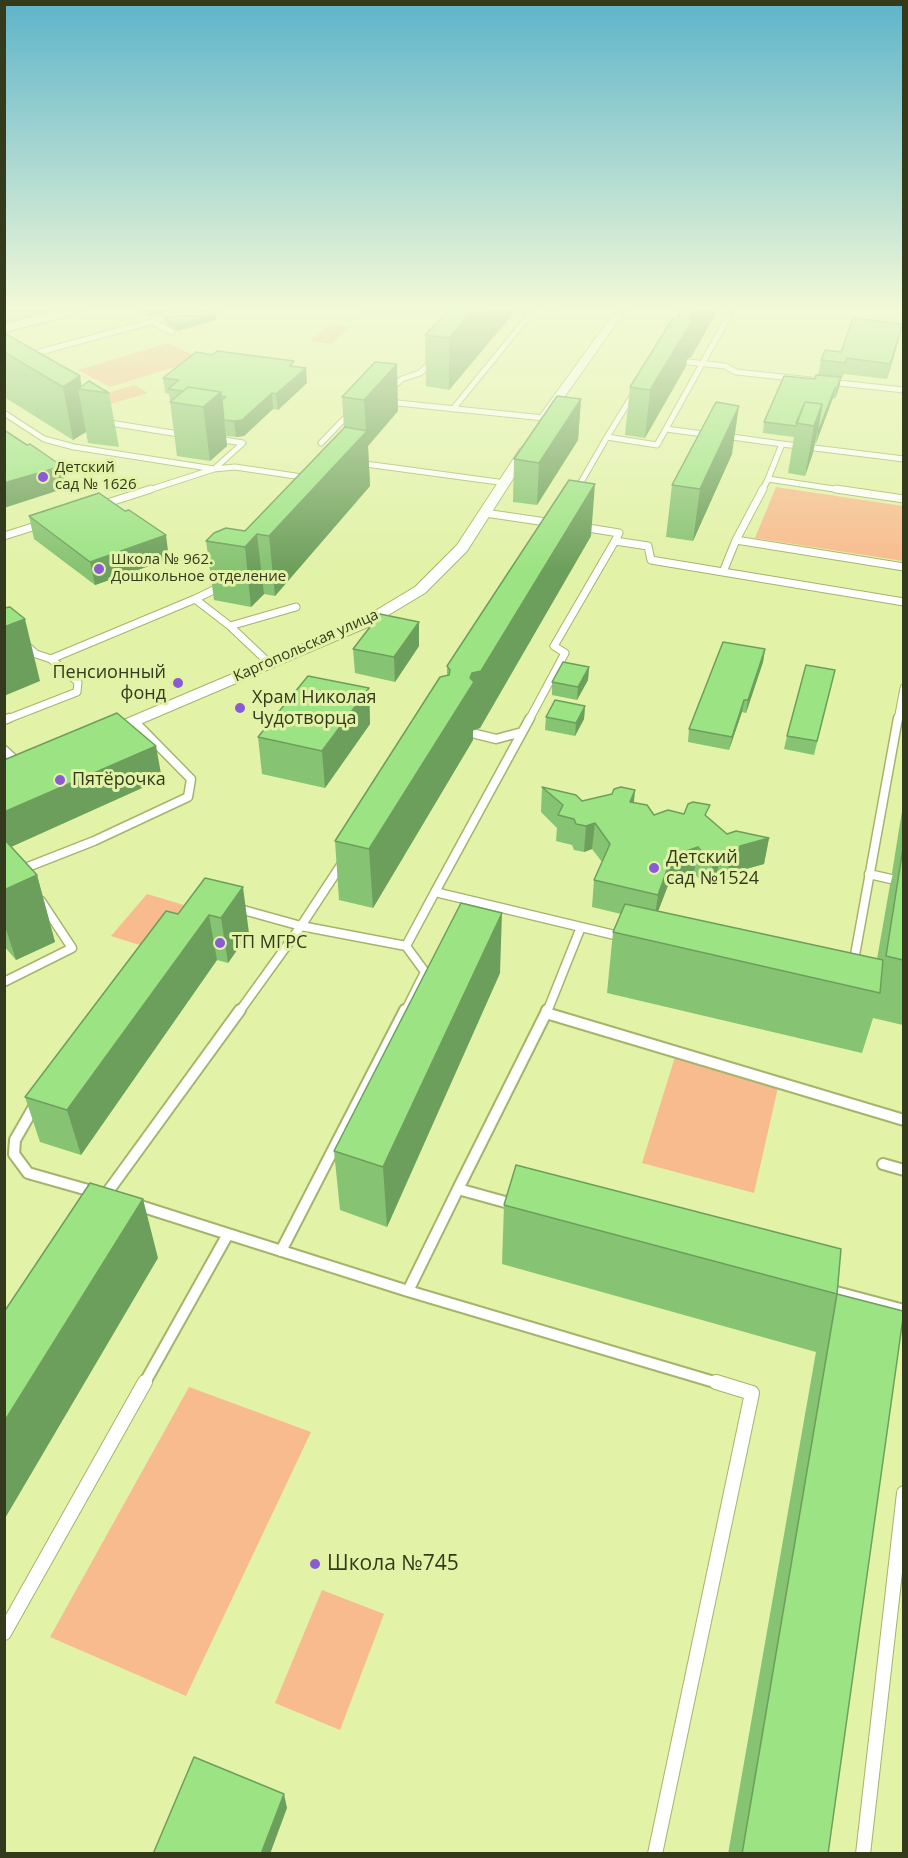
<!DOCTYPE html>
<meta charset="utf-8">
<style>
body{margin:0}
#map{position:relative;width:908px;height:1858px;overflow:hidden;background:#e2f2a7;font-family:"Open Sans",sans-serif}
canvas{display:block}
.frame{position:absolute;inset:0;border:6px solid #343a1c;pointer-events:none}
</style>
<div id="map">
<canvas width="908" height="1858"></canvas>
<div class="frame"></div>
</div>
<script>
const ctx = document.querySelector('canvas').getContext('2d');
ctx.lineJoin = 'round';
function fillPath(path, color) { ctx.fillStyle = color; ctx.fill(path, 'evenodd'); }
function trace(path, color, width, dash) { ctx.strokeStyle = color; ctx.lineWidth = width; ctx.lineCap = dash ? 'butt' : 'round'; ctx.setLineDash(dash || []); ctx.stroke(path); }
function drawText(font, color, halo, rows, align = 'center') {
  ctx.font = font + ' "Open Sans",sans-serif'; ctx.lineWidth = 6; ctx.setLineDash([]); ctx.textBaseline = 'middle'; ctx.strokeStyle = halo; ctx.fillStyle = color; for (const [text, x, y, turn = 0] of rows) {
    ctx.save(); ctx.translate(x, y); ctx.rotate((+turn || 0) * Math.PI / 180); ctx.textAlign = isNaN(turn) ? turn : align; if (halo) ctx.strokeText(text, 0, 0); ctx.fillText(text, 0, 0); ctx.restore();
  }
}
fillPath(new Path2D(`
 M5 310H57L5 325Z
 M330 324 351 327 331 344 310 341Z
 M169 343 201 359 110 387 78 370Z
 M134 385 148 393 107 405 94 397Z
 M776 487 903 506V561L755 538Z
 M147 894 184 905 149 948 111 936Z
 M675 1057 779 1083 754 1193 642 1163Z
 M189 1387 311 1432 186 1696 50 1637Z
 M322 1590 384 1614 340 1730 275 1703Z`), '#f8bb8d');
const serviceFar4 = new Path2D(`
 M364 310 476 313 482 310
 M152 322 172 332
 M29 355 172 316 211 314 223 310
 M689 362 725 366 736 372 904 390
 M390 389 402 379 420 373 434 359
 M388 402 544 418
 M453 409 532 312 518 310
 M4 413 44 439 74 447 214 469 235 467 309 478
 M104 422 185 435
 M666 429 711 435
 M725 436 782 444
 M607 437 634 393
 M321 443 350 413
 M358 463 506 483
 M146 491 214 469 243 443 217 439
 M576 491 607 437 657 445 732 310
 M762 491 768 479
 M847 491 768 479 782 444 904 459`);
const serviceFar3 = new Path2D(`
 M763 489 736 540 904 567
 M836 489 904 499
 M575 492 577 489
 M101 505 151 489
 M485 513 553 523
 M582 527 619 533 615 541 648 546 651 560 723 572 736 540
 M4 536 42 524
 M723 572 904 602
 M222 586 195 599 230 626
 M51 659 195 599
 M269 663 230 626 296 607
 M5 720 77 692 78 682 51 659 36 654 25 644
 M529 720 565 653 554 646 615 541
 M898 720 904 688`);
const serviceFar2 = new Path2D(`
 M4 720 9 718
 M476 734 496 739 522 732
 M4 750 19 764
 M22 872 20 870 94 841 188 797 191 779 134 721
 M869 874 891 879
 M435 892 530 718
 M236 908 301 926 406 946
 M853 966 898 718
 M4 982 72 948 41 901
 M239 1012 301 926 343 862
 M405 1012 425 972 406 946 435 892 581 927
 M547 1012 581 927 623 937`);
const serviceFar1 = new Path2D(`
 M546 1013 547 1010
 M35 1105 15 1140 14 1154 28 1173 95 1192
 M883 1164 904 1170
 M458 1189 546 1013 904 1120
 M104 1197 240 1010
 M134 1204 228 1234 144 1384
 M516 1205 458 1189 408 1291 721 1384
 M228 1234 408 1291
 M281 1251 405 1010
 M825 1289 904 1310`);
const service = new Path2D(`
 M4 1633 145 1382
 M655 1854 752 1393 716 1382
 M863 1854 904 1493`);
const minor = new Path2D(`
 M616 310H626L548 420H540L538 418Z
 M526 445 532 449 467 551 425 593 370 626 112 736 106 738 98 733 100 730 360 620 415 587 457 545 520 449Z`);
const tertiary = new Path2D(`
 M59 310H81L79 313 4 332V324Z`);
trace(serviceFar4, '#a5b46c', 7);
trace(serviceFar3, '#a5b46c', 9);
trace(serviceFar2, '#a5b46c', 11);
trace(serviceFar1, '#a5b46c', 14);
trace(service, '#a5b46c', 16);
trace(minor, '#a5b46c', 2);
trace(tertiary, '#a5b46c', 3);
trace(serviceFar4, '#fff', 5);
trace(serviceFar3, '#fff', 7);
trace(serviceFar2, '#fff', 8);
trace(serviceFar1, '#fff', 10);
trace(service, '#fff', 14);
fillPath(minor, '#fff');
fillPath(tertiary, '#fff');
fillPath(new Path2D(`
 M135 310H189L171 311 149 317Z
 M546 310H561L559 313Z
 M678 310H718L691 357 687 359 686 366 645 438 625 435 630 387 677 317Z
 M512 315 449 390 426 386 425 335Z
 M164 318 216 320 177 331 165 323Z
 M4 333 80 376 81 386 109 393 119 447 88 443 86 432 73 440 4 397Z
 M899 339 887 379 844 374 842 378H841L839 388 835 399 833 398 816 443H815L813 453 805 476 788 473 794 437 763 433 764 422 815 379 818 375 821 360 841 352Z
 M375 362 398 411 368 446 370 486 275 596 264 594 251 607 214 600 206 541 245 531 344 429 342 397Z
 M295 366 307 383 278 410 273 409 244 436 236 437 226 436 227 446 210 461 177 456 169 394 165 393 163 378Z
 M581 399 578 440 537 505 513 502 514 459Z
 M732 454 693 541 666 537 672 485Z
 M125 511 169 559 95 585 34 539 29 516Z
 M591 536 480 728 473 730V740L373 908 339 900 335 841 447 675V666Z
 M419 622V646L395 682 355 673 353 649Z
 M765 649 763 662 746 713 742 712 729 750 688 742 689 729Z
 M589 667 588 680 577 700 552 695V682Z
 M835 670 814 755 784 749 787 736Z
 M369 688 370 724 325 788 262 774 258 737Z
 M585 706 584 719 575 736 545 730 546 717Z
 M4 760 162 779 11 847 37 875 55 942 16 960 4 946Z
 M542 787 582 801 635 790 634 803 654 815 684 814 708 817 727 834 769 838 764 864 735 872 734 878 726 880 716 878 710 881 699 879 694 873 669 883 658 911 877 959 890 885 893 874 892 873 903 805V1025L873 1018 862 1053 607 993 613 932 621 914 592 907 594 880 602 862 592 849 584 852 574 850 572 845 556 841 557 828 541 812Z
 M205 878 249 933 228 963 217 960 81 1155 40 1142 25 1097 178 914Z
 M500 973 387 1227 340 1210 334 1151Z
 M504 1205 837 1294 828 1854H728L816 1352 502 1264Z`), '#86c372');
fillPath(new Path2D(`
 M148 310H171V311L149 317Z
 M474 310H512V315L449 390V338Z
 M698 310H718L691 357 687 359 686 366 645 438 650 390 690 315Z
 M216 315V320L177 331 176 325Z
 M903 324 899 339 887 379 890 364Z
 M397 364 398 411 368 446 370 486 275 596 269 536 366 432 364 400Z
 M306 368 307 383 278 410 276 394Z
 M80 376 82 389H78L86 432 73 440 63 387Z
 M841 377 839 388 835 399 837 388Z
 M835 388 833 398 816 443 818 432Z
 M221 392 227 446 210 461 203 407Z
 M272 393 273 409 244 436 236 437 234 421Z
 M581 399 578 440 537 505 539 463Z
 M822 404 813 453 805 476 814 426Z
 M739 406 732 454 693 541 700 489Z
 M62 466 66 488 4 508V483Z
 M595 484 591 536 480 728 473 730V740L373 908 369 849 470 678 472 673Z
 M257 534 264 594 251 607 245 547Z
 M166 535 169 559 95 585 90 562Z
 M25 619 40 681 4 696V627Z
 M419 622V646L395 682 394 657Z
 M765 649 763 662 746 713 748 700Z
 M589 667 588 680 577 700 578 687Z
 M369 688 370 724 325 788 322 751Z
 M744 700 742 712 729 750 732 737Z
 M585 706 584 719 575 736 576 723Z
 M156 746 162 779 4 850V812Z
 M635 790 632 816 630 802Z
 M595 823 592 849 584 852 586 826Z
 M769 838 764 864 735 872 734 878 726 880 731 854 740 846Z
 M698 847 694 873 669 883 654 922 658 895 672 856Z
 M721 852 716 878 710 881 714 855Z
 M37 875 55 942 16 960 4 923V890Z
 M243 887 249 933 228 963 221 918Z
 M502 913 500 973 387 1227 383 1167Z
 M209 915 217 960 81 1155 67 1110Z
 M143 1199 158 1258 4 1520V1422Z
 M284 1794 287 1808 270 1854H261Z`), '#6d9f5c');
const building = new Path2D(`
 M449 310H474L449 338 425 335Z
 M678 310H698L697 312 690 315 692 321 650 390 630 387 673 318 680 316Z
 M216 315 176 325 164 318 172 316Z
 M853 318 903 324 890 364 847 358 845 363 821 360 825 350 841 352Z
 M4 333 80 376 63 387 4 352Z
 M217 351 294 361 290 366 306 368 276 394 272 393 242 420 234 421 224 420 222 400 226 397 221 396V392L188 387 183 391 168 389 179 380 163 378 196 352 212 355Z
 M375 362 397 364 364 400 342 397Z
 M816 375 841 377 837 388H835L818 432H817L822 404 805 402 796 426 764 422 784 376 815 379Z
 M89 381 109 393 78 389Z
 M188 387 221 392 203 407 170 402Z
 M557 396 581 399 539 463 514 459Z
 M716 402 739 406 700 489 672 485Z
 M805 402 822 404 814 426 796 423Z
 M345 427 367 431 269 536 257 534 245 547 206 541 214 533 226 528 245 531Z
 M4 430 27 445 30 444 62 466 4 483Z
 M569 480 595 484 481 671 472 673 470 678 474 682 369 849 335 841 440 677 449 675 450 670 447 666Z
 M99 493 125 511 129 510 166 535 90 562 29 516Z
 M10 607 25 619 4 627V608Z
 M380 614 419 622 394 657 353 649Z
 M723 642 765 649 748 700H744L732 737 689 729Z
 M563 662 589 667 578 687 552 682Z
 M806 665 835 670 817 741 787 736Z
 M308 676 369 688 322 751 258 737Z
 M555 700 585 706 576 723 546 717Z
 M117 713 156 746 4 812V760Z
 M542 787 576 795 582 801 612 794 614 789 621 787 635 790 630 802 647 805 654 815 668 810 684 814 688 804 693 802 710 805 705 815 727 834 736 831 769 838 740 846 738 852 731 854 721 852 714 855 703 853 698 847 672 856 658 895 594 880 610 844 595 823 586 826 576 824 574 819 558 815 563 805Z
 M4 839 37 875 4 890Z
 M903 848V960L886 956Z
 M205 878 243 887 221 918 209 915 67 1110 25 1097 166 911 178 914Z
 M461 903 502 913 383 1167 334 1151Z
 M625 904 883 960 880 993 613 932Z
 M516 1165 841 1249 837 1294 504 1205Z
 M90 1183 143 1199 4 1422V1312Z
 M837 1294 903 1311V1318L828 1854H742Z
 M194 1757 284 1794 261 1854H153Z`);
fillPath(building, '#9ce384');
trace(building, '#6d9f5c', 1.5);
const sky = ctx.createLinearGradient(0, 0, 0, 570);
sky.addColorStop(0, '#5db4ca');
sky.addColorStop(0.54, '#f2f9d7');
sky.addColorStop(1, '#f2f9d700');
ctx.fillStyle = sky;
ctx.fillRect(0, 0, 908, 570);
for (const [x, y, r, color] of [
 [43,477,6,"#8a5bd5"],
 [99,569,6,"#8a5bd5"],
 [178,683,6,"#8a5bd5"],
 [240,708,6,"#8a5bd5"],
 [60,780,6,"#8a5bd5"],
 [654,868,6,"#8a5bd5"],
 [220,943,6,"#8a5bd5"],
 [315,1564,6,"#8a5bd5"]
]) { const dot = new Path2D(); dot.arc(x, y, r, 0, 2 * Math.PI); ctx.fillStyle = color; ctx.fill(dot); trace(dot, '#e2f2a7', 2); }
drawText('15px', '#343a1c', '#e2f2a7', [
 ["Детский",55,468],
 ["сад № 1626",55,485],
 ["Школа № 962.",111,560],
 ["Дошкольное отделение",111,577]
], 'left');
drawText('15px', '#343a1c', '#e2f2a7', [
 ["Каргопольская улица",306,646,-24]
]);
drawText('18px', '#343a1c', '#e2f2a7', [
 ["Пенсионный",166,673,"right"],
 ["фонд",166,694,"right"],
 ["Храм Николая",252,698],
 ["Чудотворца",252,719],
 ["Пятёрочка",72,780],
 ["Детский",666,858],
 ["сад №1524",666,879],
 ["ТП МГРС",232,943]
], 'left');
drawText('21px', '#343a1c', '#e2f2a7', [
 ["Школа №745",327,1564]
], 'left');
</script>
